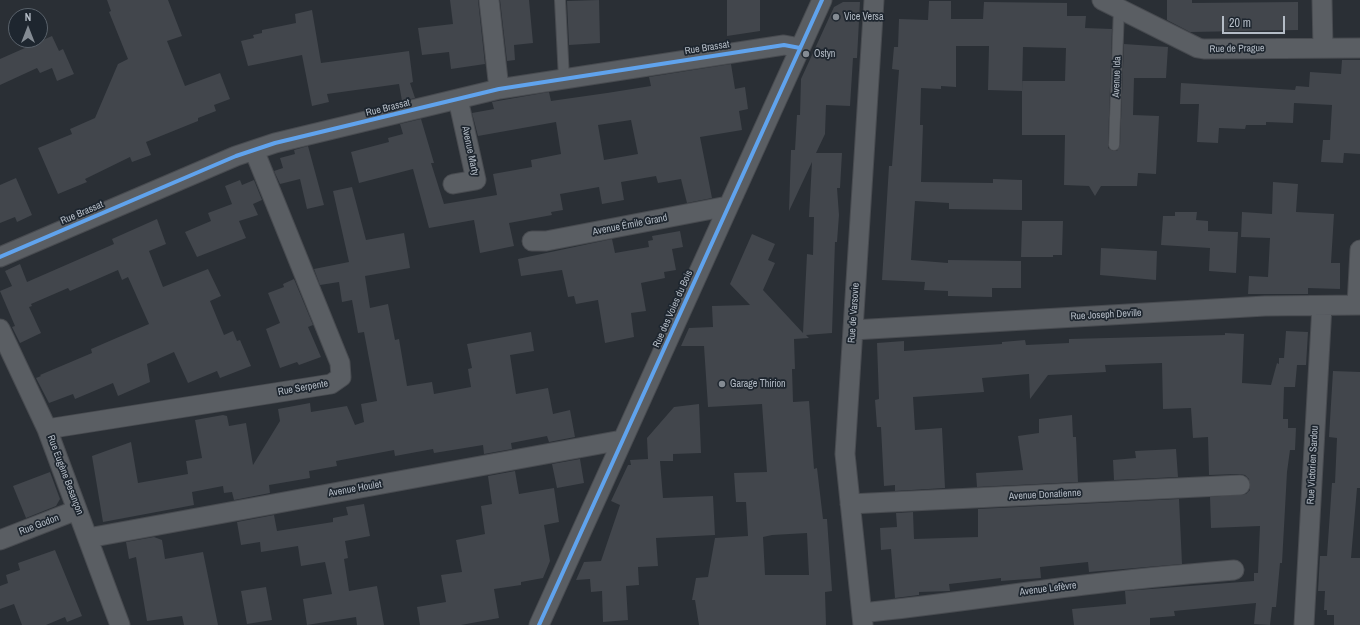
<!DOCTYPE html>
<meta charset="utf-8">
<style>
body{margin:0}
#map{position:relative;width:1360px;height:625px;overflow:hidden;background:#2a2f35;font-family:"Archivo Narrow",sans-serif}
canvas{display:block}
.north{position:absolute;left:8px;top:8px;width:40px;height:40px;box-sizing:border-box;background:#1e262f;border:1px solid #5a626b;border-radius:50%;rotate:0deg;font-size:11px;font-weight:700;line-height:16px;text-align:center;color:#b4bcc6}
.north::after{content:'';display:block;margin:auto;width:14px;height:18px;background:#848b93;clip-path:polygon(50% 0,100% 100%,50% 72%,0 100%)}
.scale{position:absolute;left:1222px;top:16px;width:63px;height:18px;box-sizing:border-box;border:2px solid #b4bcc6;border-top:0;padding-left:5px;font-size:12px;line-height:14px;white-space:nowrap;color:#b4bcc6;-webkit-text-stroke:3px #1e262f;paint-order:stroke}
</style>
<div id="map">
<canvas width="1360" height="625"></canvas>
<div class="north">N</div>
<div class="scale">20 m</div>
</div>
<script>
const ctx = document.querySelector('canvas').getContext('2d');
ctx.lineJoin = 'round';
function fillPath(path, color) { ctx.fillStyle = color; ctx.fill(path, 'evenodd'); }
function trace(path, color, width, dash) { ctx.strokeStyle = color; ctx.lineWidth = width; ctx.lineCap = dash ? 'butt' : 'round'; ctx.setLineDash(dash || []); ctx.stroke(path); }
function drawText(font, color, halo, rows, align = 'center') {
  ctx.font = font + ' "Archivo Narrow",sans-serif'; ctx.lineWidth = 3.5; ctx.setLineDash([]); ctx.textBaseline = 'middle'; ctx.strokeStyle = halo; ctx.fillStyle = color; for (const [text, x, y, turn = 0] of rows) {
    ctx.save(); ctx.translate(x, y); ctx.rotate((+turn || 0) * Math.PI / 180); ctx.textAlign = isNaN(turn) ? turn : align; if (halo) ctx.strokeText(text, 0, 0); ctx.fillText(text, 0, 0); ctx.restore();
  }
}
fillPath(new Path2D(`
 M107 0H168L182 36 167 41 185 86 220 73 230 99 214 105 216 111 198 118V121L146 142 151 155 132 162 130 157 85 179 87 182 58 194 38 148 72 134 70 129 95 118 118 64 128 59 109 12 111 11Z
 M450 0H478L485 64 451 69 449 52 422 55 418 28 453 24Z
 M500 0H529L533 43 514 45 515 60 507 61Z
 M599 0 600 43 569 45 567 1Z
 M727 0H760V31L727 36Z
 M1167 0H1192V3L1298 2V30L1190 32 1167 20Z
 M929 1H951V19H983L984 2 1067 3V16H1086L1085 28 1112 29 1108 145V148L1113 151H1117L1120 145 1124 44 1168 47 1166 78H1134L1133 115 1159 116 1156 174 1138 173 1137 186H1101L1095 196 1089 186 1064 185 1065 135H1022V81H1065L1066 48 1023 47 1022 91 988 90 989 46H956V87L941 86V89L921 88 920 125H923L921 182 993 183V179L1022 180V210L949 209V203L915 201 911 260 948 263V260L1021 261V288H992V297L948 296V291L924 290 925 282 882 280 889 166H892L899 70 892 69 894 47H898L899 19 928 20Z
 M843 2H860L857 58H853L850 106 826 105 825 134 816 153H842L840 188H837L839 215 837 242H835L832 333 806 335 809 338 794 339 795 369H792L793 402 809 401 814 469 817 468 823 519H827L832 591 825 592 826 625H699L695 600H692L696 578 708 577 715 538 748 536 746 502H736L734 473 767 472 762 404 708 407 704 346H681L689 328 713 327 712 306 750 305 730 284 752 234 775 244 768 260 775 263 763 290 803 333 807 254 813 255 814 217H809L812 162 789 211 791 150H795L797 115H800L801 79 834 7ZM807 533 809 575H765L763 537 772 535Z
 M312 10 321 63 409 51 413 82 410 83 415 98 402 101 399 84 327 94 329 102 312 106 302 55 248 66 241 41 254 38 253 35 262 33V30L296 23 295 14Z
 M52 36 59 51 63 49 74 74 57 81 52 68 40 73 37 68 0 85V59Z
 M1342 60H1360V154L1344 153 1343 163 1321 162 1323 140H1330L1332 105 1294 103 1293 123 1266 122V125H1246L1245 129 1219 128 1218 143 1197 142 1199 104H1180L1181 83 1295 90 1296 86 1309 87 1310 72 1341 74Z
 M731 64 735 89 745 87 748 109 739 111 742 130 700 137 712 198 687 203 681 179 658 183 656 176 621 182 624 200 602 204 599 187 560 194 563 210 551 212 552 215 509 223 514 246 480 253 474 220 429 228 413 169 359 183 351 152 389 142 388 138 403 134 400 124 421 119 434 163H431L444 204 497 195 493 174 532 167 531 160 561 154 556 122 478 136 472 113 494 109 492 102 549 92 551 101 607 93 651 86 649 77ZM631 120 638 154 604 160 598 125Z
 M308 146 324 205 307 209 300 179 280 184 274 171 283 168 280 158 295 154 294 150Z
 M16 178 32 215 17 222 15 217 0 223V185Z
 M240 180 242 185 254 180 262 200 253 204 258 215 239 221 246 238 197 257 185 232 211 221 208 213 232 204 225 186Z
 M1273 182 1298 184 1296 212 1334 214 1331 263H1340V289L1308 288V294H1248L1249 276 1268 277 1270 238 1241 237 1242 212 1272 214Z
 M352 187 366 240 404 233 410 268 365 276 370 308 388 304 395 340 399 339 407 386 432 382 434 394 471 387 468 369 472 368 467 344 531 332 534 351 510 355 516 394 548 388 553 414 570 410 575 437 549 442 547 436 511 443 512 449 484 454 483 445 434 453 433 449 395 456 394 450 336 461 337 466 309 471 310 478 269 485 270 493 234 500 232 492 224 493 223 486 192 492 194 505 103 522 92 456 131 442 138 483 188 474 186 461 202 458 195 420 223 415 227 416 229 426 246 423 253 465 280 421 278 409 310 403 311 412 347 406 355 425 364 422 361 404 377 401 364 332 358 333 352 300 342 302 339 282 320 285 314 269 349 262 333 191Z
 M1175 212H1197L1196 220 1208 221V231L1238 232 1236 273 1209 271 1210 248 1161 245 1163 216H1175Z
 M157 219 166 244 149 251 163 287 208 269 221 296 210 301 224 335 233 331 237 341 240 340 251 366 220 378 217 371 188 383 174 352 147 364 150 382 118 396 113 383 75 399 73 394 49 403 36 378 41 376 40 375 92 353 91 349 149 324 128 277 122 280 118 270 70 291 68 288 31 304 32 306 29 307 41 333 20 343 12 327 15 326 0 291 12 286 5 271 20 264 27 282 114 244 112 239Z
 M1022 221H1063L1062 255H1053V257H1021Z
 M680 231 683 247 672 249 676 270 664 272 665 278 641 283 646 311 631 313 634 337 605 343 598 300 576 304 574 296 568 297 562 270 521 276 518 259 612 239 615 253 649 247 648 241 653 240 652 236Z
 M1101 248 1157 251 1156 280 1100 275Z
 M294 279 313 325 308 327 321 357 299 365 297 362 280 368 266 329 280 323 268 293 284 287 283 284Z
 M1286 331 1308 332 1306 365H1297L1295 387H1284L1283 419H1288V428H1296L1295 450H1290L1287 472 1282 563H1280L1276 607H1272L1270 625 1254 624 1256 603 1174 611 1175 616 1150 618V625H1074L1072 609 1126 604 1125 591 1254 581V573H1258L1260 526 1211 528 1210 497 1246 494 1250 490 1249 479 1245 475 1239 474 1209 475 1208 437 1193 438 1191 408 1163 409 1162 363 1105 365 1106 372 1048 375 1030 399 1029 374 982 378 984 392 913 397 915 430 942 428 945 488 895 491V485L884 486 881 427H877L875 400 879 399 877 343 904 341V351L1002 344V342L1025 340 1026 345 1069 343V339L1225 335V333L1244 334 1242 383 1271 385 1277 363 1279 364V358H1284Z
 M1333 371 1360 372V488H1357L1351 558H1360V625H1334V615H1327V610H1324L1325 591H1318L1320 556H1327L1332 483H1335L1337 438 1329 437Z
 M699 404 701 453 673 454V461H660L663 498 713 496 715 535 656 538 658 566 638 567 639 585 626 586 628 620 603 622 602 591 591 592 590 579 576 580 584 562 601 561 620 505 611 501 628 465H631L630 460 648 459 647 438 674 407Z
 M1072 415 1073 437H1076L1078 482 977 487 976 473 1023 470 1018 436 1039 433V419Z
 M1176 449 1178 477 1114 480 1113 460 1136 458 1135 451Z
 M580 459 584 483 557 488 552 464Z
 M515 471 519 494 554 488 559 522 544 525 550 561 543 578 521 582V585L494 589 499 618 461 625H420L417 607 446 602 441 575 462 572 456 540 485 534 481 506 492 504 488 476Z
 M50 472 60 499 56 506 26 518 13 486Z
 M1179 499 1182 564 1089 572 1088 562 1040 567 1041 578 1001 581V578L949 584 950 591 919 592V595L895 598 891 549 881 550 880 528 897 527 896 513 913 512 914 539 978 537V509Z
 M364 504 370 536 345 541 348 558 344 559 349 591 377 586 384 625H357L356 617 307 625 303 599 332 594 325 562 301 566 298 546 261 552 260 542 241 545 237 522 274 515 277 531 333 522V518L348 515 346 507Z
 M154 537 162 540 165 559 203 552 218 625H184L182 616 147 621 136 557 129 559 126 542Z
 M55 550 82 616 67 622 65 617 46 625H22L14 604 0 609V586L8 583 6 575 20 570 18 563Z
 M266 587 272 620 247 624 241 591Z`), '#42464c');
const lane = new Path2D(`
 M560 0 564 79
 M1114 145 1119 8`);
const street = new Path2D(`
 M489 0 499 89
 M1102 0 1198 48 1204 49 1360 48
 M1322 0 1323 48
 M453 184 476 180 458 99
 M532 241H546L728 206
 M0 257 236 156 275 143 499 89 784 45 800 48
 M1357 305 1360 250
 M0 329 47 429 120 625
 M853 330 1265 306 1360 305
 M47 429 331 384 341 377 340 363 254 150
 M850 504 1240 485
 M88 538 622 440
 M0 540 77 510
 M862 613C939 605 1016 593 1093 584 1140 578 1187 574 1234 570
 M539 625 822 0
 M863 625 845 454 874 0
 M1304 625 1322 306`);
trace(lane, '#484b50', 12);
trace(street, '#484b50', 21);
trace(lane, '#5a5e63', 10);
trace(street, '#5a5e63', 19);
trace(new Path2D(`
 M0 257 236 156 275 143 499 89 784 45 800 48
 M539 625 822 0`), '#60a3ed', 4);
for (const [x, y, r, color] of [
 [836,17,4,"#848b93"],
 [806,54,4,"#848b93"],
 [722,384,4,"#848b93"]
]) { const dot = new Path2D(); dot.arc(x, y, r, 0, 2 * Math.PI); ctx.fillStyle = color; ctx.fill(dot); trace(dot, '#1e262f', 1.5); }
drawText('10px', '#b4bcc6', '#1e262f', [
 ["Vice Versa",844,17],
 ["Ostyn",814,54],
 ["Garage Thirion",730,384]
], 'left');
drawText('10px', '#b4bcc6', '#1e262f', [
 ["Rue Brassat",707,48,-9],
 ["Rue de Prague",1237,49,-1],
 ["Avenue Ida",1117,77,-88],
 ["Rue Brassat",388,108,-14],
 ["Avenue Marty",470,151,78],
 ["Rue Brassat",82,213,-23],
 ["Avenue Émile Grand",630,225,-11],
 ["Rue des Voies du Bois",673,309,-66],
 ["Rue de Varsovie",854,313,-86],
 ["Rue Joseph Deville",1106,315,-3],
 ["Rue Serpente",303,388,-10],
 ["Rue Victorien Sardou",1313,465,-87],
 ["Rue Eugène Besançon",65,475,69],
 ["Avenue Houlet",355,489,-10],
 ["Avenue Donatienne",1045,495,-3],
 ["Rue Godon",39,525,-21],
 ["Avenue Lefèvre",1048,589,-7]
]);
</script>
